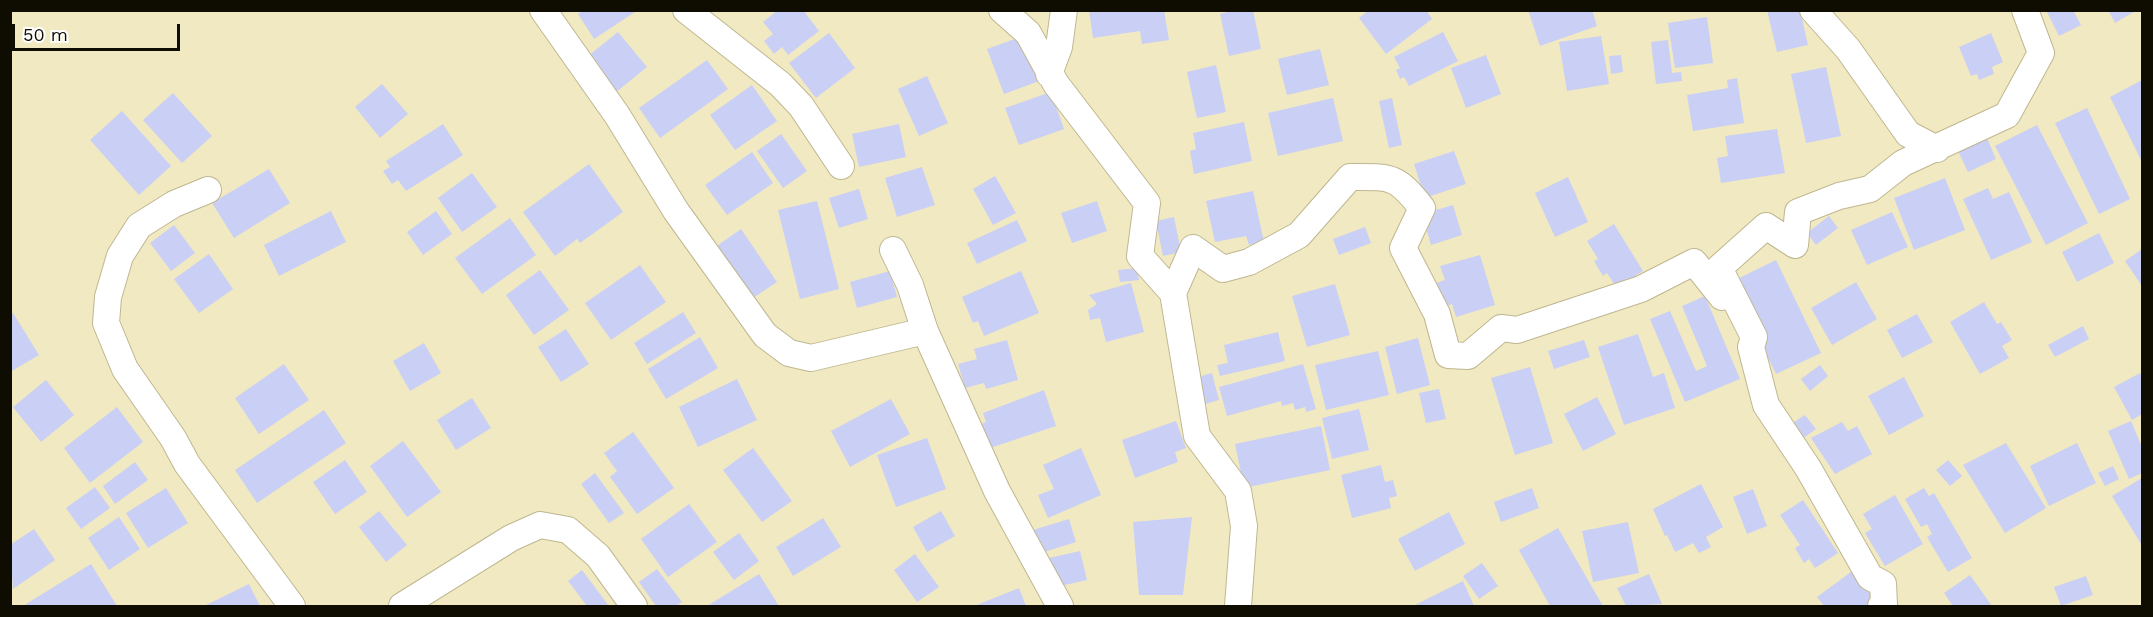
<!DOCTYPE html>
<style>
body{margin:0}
#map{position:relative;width:2153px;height:617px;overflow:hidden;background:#f1e9c1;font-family:"Work Sans",sans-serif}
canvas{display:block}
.frame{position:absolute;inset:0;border:12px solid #0f0d02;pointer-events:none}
.scale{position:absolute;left:12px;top:24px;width:168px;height:27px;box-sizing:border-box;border:3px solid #0f0d02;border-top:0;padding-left:8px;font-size:18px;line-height:21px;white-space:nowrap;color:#0f0d02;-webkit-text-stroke:4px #fff;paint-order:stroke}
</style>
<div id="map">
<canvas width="2153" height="617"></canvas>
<div class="frame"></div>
<div class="scale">50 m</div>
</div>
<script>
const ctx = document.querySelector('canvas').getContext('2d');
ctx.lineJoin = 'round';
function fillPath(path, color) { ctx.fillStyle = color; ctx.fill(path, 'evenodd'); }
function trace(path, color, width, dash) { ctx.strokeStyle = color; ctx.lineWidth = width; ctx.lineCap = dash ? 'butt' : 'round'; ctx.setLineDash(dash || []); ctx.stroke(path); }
fillPath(new Path2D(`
 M583 10H638L594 39 578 14Z
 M778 10H803L819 31 788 55 782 47 774 54 764 41 773 34 763 22Z
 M1089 10H1164L1169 40 1142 44 1140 31 1093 38Z
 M1235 10H1253L1261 49 1229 56 1220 14Z
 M1369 10H1426L1432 19 1386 54 1359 18Z
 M1528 10H1592L1597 26 1540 46Z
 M1767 10H1800L1808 45 1777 52Z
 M2046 10H2073L2081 25 2059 36Z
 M2108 10H2137L2115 23Z
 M1707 17 1713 63 1675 68 1668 23Z
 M618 32 647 67 615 93 587 57Z
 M1443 32 1458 61 1409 86 1404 77 1400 79 1396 70 1400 68 1394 57Z
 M829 33 855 68 816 98 789 63Z
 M1991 33 2003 62 1992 67 1994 74 1979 80 1977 74 1971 76 1959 47Z
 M1026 35 1042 80 1004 94 987 49Z
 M1601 36 1609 84 1567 91 1559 42Z
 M1668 40 1672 73 1681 72 1682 81 1656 84 1651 42Z
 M1320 49 1329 85 1287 95 1278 59Z
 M1486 55 1501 94 1466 108 1451 68Z
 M1621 55 1623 72 1611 74 1609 56Z
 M707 60 728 89 660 138 639 108Z
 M1216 65 1226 112 1197 118 1187 72Z
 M1826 67 1841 136 1806 143 1791 74Z
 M927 76 948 123 919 136 898 89Z
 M1737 78 1744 123 1693 131 1687 95 1728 88 1727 80Z
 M2142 80V162L2110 97Z
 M382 84 408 114 380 138 355 107Z
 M752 85 777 121 735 150 710 115Z
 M1051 92 1064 129 1019 145 1005 108Z
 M173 93 212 136 182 163 143 120Z
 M1333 98 1343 141 1278 156 1268 113Z
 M1392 98 1402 145 1389 148 1379 101Z
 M2087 108 2130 199 2099 214 2055 123Z
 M122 111 171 166 139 195 90 140Z
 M1244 122 1252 161 1194 174 1190 151 1196 149 1193 133Z
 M443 124 463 155 406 191 398 180 392 184 383 171 390 167 386 161Z
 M899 124 906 157 859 167 852 134Z
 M2037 125 2088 223 2046 245 1995 146Z
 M1777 129 1785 173 1721 183 1717 158 1728 156 1725 136Z
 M781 134 807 171 783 188 757 151Z
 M1987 138 1996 159 1968 172 1958 151Z
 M1454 151 1466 184 1425 198 1414 164Z
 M752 152 773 183 727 215 705 185Z
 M589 164 623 212 580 243 577 239 555 256 523 212Z
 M922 167 935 205 897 217 885 178Z
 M269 169 290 203 234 238 212 203Z
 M472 173 497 207 462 232 438 198Z
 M995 176 1016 213 993 225 973 189Z
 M1568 177 1588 222 1555 237 1535 193Z
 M1945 178 1965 230 1914 250 1894 198Z
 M1988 188 1993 199 2009 192 2032 242 1991 260 1963 199Z
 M859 189 868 219 839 228 829 198Z
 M1253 191 1264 242 1249 245 1246 236 1215 242 1206 201Z
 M817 201 839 289 800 299 778 210Z
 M1097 201 1107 231 1072 243 1061 213Z
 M1453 205 1462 235 1431 245 1422 214Z
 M331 211 346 242 279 276 264 245Z
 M436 211 452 234 423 255 407 232Z
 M1892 212 1908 247 1867 265 1851 230Z
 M1829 216 1838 228 1816 245 1807 233Z
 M1174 217 1181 252 1163 256 1156 221Z
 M510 218 536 255 482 294 455 258Z
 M1017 220 1027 241 977 264 967 243Z
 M1614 224 1643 271 1636 275 1640 281 1616 287 1607 273 1603 276 1594 261 1598 259 1587 241Z
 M174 225 195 253 171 271 150 243Z
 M1365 227 1371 243 1339 255 1333 239Z
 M741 229 777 282 750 300 714 248Z
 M2099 233 2114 263 2077 282 2062 252Z
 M2142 249V286L2125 261Z
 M209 254 233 289 199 313 174 279Z
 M1480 255 1495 305 1456 317 1452 304 1444 307 1436 283 1445 280 1440 266Z
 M1776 260 1821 353 1776 374 1731 282Z
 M640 265 666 302 611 340 585 303Z
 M1137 268 1139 280 1120 282 1118 270Z
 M540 270 569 310 534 335 506 295Z
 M890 271 897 297 857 308 850 282Z
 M1021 271 1039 313 984 336 978 321 973 323 962 297Z
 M1856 282 1877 319 1832 345 1811 308Z
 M1131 283 1144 332 1106 342 1100 318 1090 320 1088 310 1097 304 1089 295Z
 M1335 284 1350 335 1307 347 1292 296Z
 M1705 296 1740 379 1685 402 1650 319 1670 311 1696 371 1707 366 1682 306Z
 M1984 302 1997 324 2001 322 2012 340 2002 346 2009 358 1980 374 1950 322Z
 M683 312 696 333 647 364 634 343Z
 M13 313 39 355 10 372V315Z
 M1917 314 1933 342 1902 358 1887 330Z
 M2083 326 2089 339 2055 357 2048 345Z
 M566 329 589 364 561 382 538 347Z
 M1278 332 1285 361 1220 376 1217 365 1228 363 1224 345Z
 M1638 334 1653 377 1664 373 1675 408 1624 425 1598 347Z
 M700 337 718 368 666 399 648 369Z
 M1418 338 1430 385 1397 394 1385 347Z
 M1007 340 1018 380 986 389 984 383 965 388 958 364 977 359 974 349Z
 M1584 340 1590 357 1554 369 1548 351Z
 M424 343 441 373 410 391 393 361Z
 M1378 351 1389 395 1326 410 1315 365Z
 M284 364 309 400 259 434 235 398Z
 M1303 364 1316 409 1306 412 1305 407 1295 410 1293 403 1282 406 1281 401 1227 416 1219 387Z
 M1820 365 1828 376 1810 391 1801 379Z
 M1530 367 1553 443 1515 455 1491 378Z
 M1212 373 1219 400 1205 404 1198 377Z
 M2140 373 2142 377V414L2132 420 2114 387Z
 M1904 377 1924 416 1889 435 1868 396Z
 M737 379 757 420 698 447 679 407Z
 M46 380 74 415 41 442 13 407Z
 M1439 389 1446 419 1426 423 1419 393Z
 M1044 390 1056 426 987 449 979 425 986 422 983 413Z
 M1597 397 1616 434 1583 451 1564 414Z
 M472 398 491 428 456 450 437 420Z
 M891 399 910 434 850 467 831 431Z
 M117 407 143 442 90 483 64 448Z
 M1359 409 1369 450 1332 459 1322 418Z
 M324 410 346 443 257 503 235 470Z
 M1805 415 1816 429 1802 439 1791 424Z
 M1176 421 1186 448 1175 452 1178 462 1135 478 1122 440Z
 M2131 421 2142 447V473L2129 479 2108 431Z
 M1842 422 1848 431 1857 426 1872 454 1835 474 1811 438Z
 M1321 426 1330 470 1244 488 1235 444Z
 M633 432 674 488 637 514 610 477 617 471 604 453Z
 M927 438 946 489 896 507 877 455Z
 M403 441 441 492 407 517 370 466Z
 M2006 443 2046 508 2005 533 1963 465Z
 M2077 443 2096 483 2049 506 2030 466Z
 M753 448 792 501 762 522 723 470Z
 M1081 448 1101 495 1048 518 1038 495 1054 489 1043 465Z
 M345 460 367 492 335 514 313 482Z
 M1948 460 1962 476 1950 486 1936 470Z
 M135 462 148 480 115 504 103 486Z
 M1381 465 1385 482 1393 480 1397 496 1389 498 1391 508 1352 518 1341 475Z
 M2113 466 2119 479 2105 486 2098 473Z
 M595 473 624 513 609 523 581 484Z
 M2142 478V543L2141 544 2112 496Z
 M1701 484 1723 527 1706 537 1711 547 1699 553 1693 543 1675 552 1667 535 1665 536 1653 509Z
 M95 487 110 508 81 529 66 508Z
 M166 488 188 523 148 548 126 513Z
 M1532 488 1539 508 1501 522 1494 502Z
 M1924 488 1929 496 1934 493 1972 558 1948 572 1927 537 1932 534 1927 524 1921 527 1905 499Z
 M1753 489 1767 526 1747 534 1733 497Z
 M1895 495 1923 544 1885 566 1865 533 1872 529 1863 514Z
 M1803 500 1838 553 1815 568 1809 559 1804 563 1795 548 1800 545 1780 515Z
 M689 504 717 542 668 577 641 539Z
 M379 511 407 545 386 562 359 527Z
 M941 511 955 536 927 552 913 527Z
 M1449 512 1465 544 1415 571 1398 539Z
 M119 517 140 549 109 570 88 538Z
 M1192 517 1183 595H1139L1133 522Z
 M823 518 841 547 793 576 776 547Z
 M1069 519 1076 542 1041 553 1033 530Z
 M1628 522 1639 573 1593 582 1582 531Z
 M1558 528 1603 606H1550L1519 550Z
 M34 529 55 560 13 589 10 545Z
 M739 533 759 561 734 580 713 552Z
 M1080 551 1087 580 1056 587 1049 558Z
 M915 554 939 587 917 602 894 570Z
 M1482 563 1498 586 1479 599 1463 576Z
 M91 564 117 606H27L26 604Z
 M657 569 682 602 676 606H656L639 582Z
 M1855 569 1877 599 1867 606H1824L1817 597Z
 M582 570 609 606H587L568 581Z
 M759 574 779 606H707Z
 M1649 574 1662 604 1626 606 1617 588Z
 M1970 575 1992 606H1953L1944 593Z
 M2086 576 2093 595 2061 606 2054 587Z
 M1463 581 1474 606H1413Z
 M249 584 260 606H204Z
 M1019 588 1026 606H974Z`), '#cacff5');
const minor = new Path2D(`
 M543 10 617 115 676 211 765 335 789 353 811 358 925 331
 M686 10 780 84 801 106 841 166
 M1002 10 1028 33 1056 84 1147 203 1140 256 1173 293 1197 436 1238 491 1244 526 1238 606
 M1813 10 1848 49 1908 134 1937 149
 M1049 74 1059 47 1064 10
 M208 190 174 204 139 226 120 256 108 297 106 323 125 369 173 438 187 464 292 606
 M893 250 910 285 925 331 997 491 1060 606
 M1173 293 1193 248 1223 269 1249 262 1299 235 1350 177C1392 177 1396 175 1422 208L1403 248 1437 314 1448 355 1468 356 1501 328 1517 330 1641 289 1694 262 1722 297
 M402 606 511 538 540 525 568 530 598 556 634 606
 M1881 606 1884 604 1883 584 1870 577 1808 468 1766 405 1751 347 1754 337 1719 268 1766 226 1795 245 1798 212 1839 196 1870 189 1903 163 2007 115 2041 53 2025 10`);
trace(minor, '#beb790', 28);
trace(minor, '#fff', 26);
</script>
